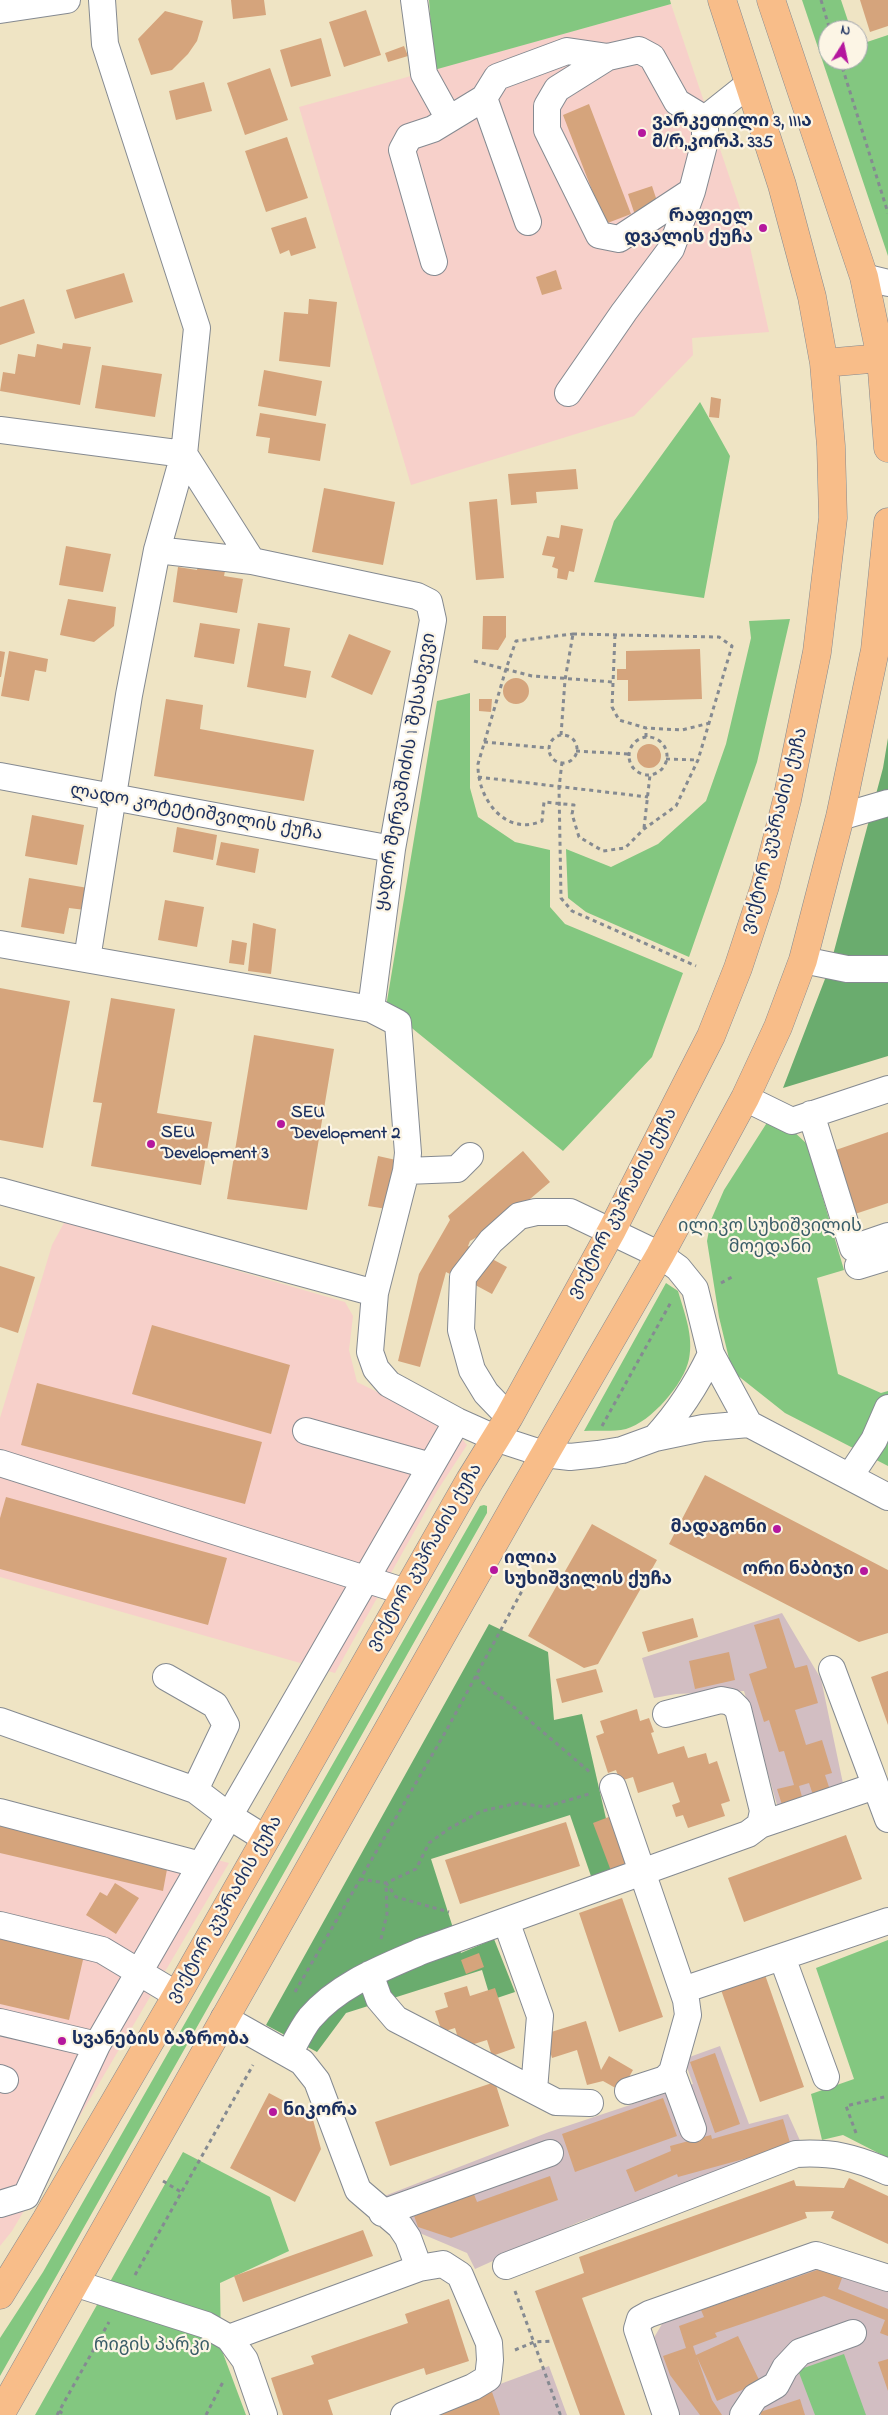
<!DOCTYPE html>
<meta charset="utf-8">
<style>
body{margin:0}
#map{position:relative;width:888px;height:2415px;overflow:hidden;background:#efe4c4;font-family:"Indie Flower",sans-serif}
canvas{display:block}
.north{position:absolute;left:818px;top:20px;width:50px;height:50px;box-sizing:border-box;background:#fcf5e5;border:1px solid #a2a6af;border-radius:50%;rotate:10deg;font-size:14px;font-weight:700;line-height:20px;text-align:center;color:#1b2f5e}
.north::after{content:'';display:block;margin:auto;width:18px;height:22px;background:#b5179e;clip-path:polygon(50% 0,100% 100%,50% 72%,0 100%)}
</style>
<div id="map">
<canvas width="888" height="2415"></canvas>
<div class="north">N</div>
</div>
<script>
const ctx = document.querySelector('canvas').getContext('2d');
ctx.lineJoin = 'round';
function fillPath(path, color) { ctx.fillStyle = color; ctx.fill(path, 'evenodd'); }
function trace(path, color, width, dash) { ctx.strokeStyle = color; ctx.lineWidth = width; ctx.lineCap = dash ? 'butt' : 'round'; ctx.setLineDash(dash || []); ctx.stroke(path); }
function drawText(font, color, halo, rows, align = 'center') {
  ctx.font = font + ' "Indie Flower","Noto Sans Georgian",sans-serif'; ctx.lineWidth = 4.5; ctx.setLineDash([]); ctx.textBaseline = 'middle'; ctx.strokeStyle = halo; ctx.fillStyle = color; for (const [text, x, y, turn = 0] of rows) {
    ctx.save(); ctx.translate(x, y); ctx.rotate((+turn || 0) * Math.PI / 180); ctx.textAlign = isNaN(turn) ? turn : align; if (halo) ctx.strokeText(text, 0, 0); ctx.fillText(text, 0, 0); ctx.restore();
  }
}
fillPath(new Path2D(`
 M671 4 744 220 769 332 692 338 693 355 634 416 411 485 299 107Z
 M65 1221 345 1302 353 1316 349 1350 357 1382 455 1430 467 1445 437 1491 335 1673 0 1577V1418L52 1245Z
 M0 1804 229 1863 12 2231 0 2246Z`), '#f7d0ca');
fillPath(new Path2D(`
 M782 1613 821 1679 845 1793 780 1815 744 1691 676 1694 654 1698 642 1658Z
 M720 2046 749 2124 788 2114 802 2145 579 2222 475 2269 467 2253 415 2231 382 2197 549 2132 693 2084 684 2059Z
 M814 2265 888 2290V2415H677L652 2341 662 2324Z
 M549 2366 567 2415H416Z`), '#d2bec2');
fillPath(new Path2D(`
 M429 0H670L671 4 434 70Z
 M802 0H841L851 30H828V60H858V45L888 35V256Z
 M700 402 730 456 704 598 594 582 614 521Z
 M790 619 757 762 689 957 586 912 568 898 566 849 611 867 658 844 706 801 726 744 751 638 749 621Z
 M470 693V788L478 817 515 842 550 850V907L565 924 683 973 652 1057 563 1151 386 1007 437 701Z
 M768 1121 791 1129 807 1144 844 1270 817 1278 838 1374 881 1393 888 1391V1466L785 1413 732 1371 719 1317 707 1241 711 1220 724 1190Z
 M666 1283 678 1291C684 1312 694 1336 689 1359 684 1384 651 1422 626 1429 613 1432 597 1430 584 1431Z
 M484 1505 487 1506V1513L0 2376V2338L43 2272 480 1506Z
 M888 1940V2158L843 2135 822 2140 811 2094 854 2079 816 1968Z
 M183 2152 270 2197 289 2251 220 2283 221 2348 246 2415H35Z
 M844 2354 866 2415H815L798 2370Z`), '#83c780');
fillPath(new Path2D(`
 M888 738V1056L783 1088 830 966 883 768Z
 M489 1624 548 1652 554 1720 582 1714 618 1871 592 1879 570 1815 431 1859 461 1953 494 1939 515 1992 491 2000 482 1970 346 2013 317 2052 266 2025Z`), '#6aac6e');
fillPath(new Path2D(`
 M231 0H264L266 15 233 19Z
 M860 0H888V26L870 32Z
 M366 10 381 55 344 67 329 22Z
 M165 11 203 21 197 41 188 54 172 70 151 75 138 39Z
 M321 38 331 76 291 87 280 50Z
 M404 46 408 56 388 62 385 53Z
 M270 68 288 120 245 135 227 83Z
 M204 82 212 111 176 120 169 91Z
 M589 104 631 214 605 224 563 115Z
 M287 137 308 198 266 212 245 151Z
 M652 186 660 210 636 218 628 194Z
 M306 217 316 248 291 256 289 250 280 254 271 228Z
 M556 270 562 289 542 295 536 277Z
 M124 273 133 302 75 319 66 290Z
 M24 299 35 333 0 345V307Z
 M309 299 337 302 330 367 279 361 284 312 308 314Z
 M63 343 91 347 80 405 0 391 3 372 15 374 18 354 35 357 37 344 62 349Z
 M102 365 162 374 155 417 95 408Z
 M264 370 322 381 316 416 258 406Z
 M711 397 721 399 719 418 709 417Z
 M260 413 326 424 320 461 268 453 270 438 256 436Z
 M576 469 578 489 536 492 537 503 511 505 508 474Z
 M324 488 395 502 383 565 312 552Z
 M497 499 504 578 476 580 469 502Z
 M561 525 583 529 574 572 569 571 567 580 557 578 558 569 552 567 555 557 542 555 547 536 559 538Z
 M66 546 111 554 103 592 59 585Z
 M198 566 225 571 224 576 243 579 237 613 173 602 178 567 197 570Z
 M68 599 116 607 114 626 94 642 60 635Z
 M483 616H506V637L498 650 482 649Z
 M200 623 240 629 234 664 194 657Z
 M258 623 290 628 284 666 311 671 306 698 247 687Z
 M349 634 391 651 372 695 331 677Z
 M700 649 702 699 628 701V680H617V669H626V651Z
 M0 651 5 652 1 677H0Z
 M9 651 48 659 46 672 35 670 29 701 1 696Z
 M503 691a13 13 0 1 1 26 0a13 13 0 1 1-26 0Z
 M166 699 203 705 200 729 314 750 304 801 154 776Z
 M479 699H492L491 712 479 711Z
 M637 756a12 12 0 1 1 24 0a12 12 0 1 1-24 0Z
 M32 815 84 825 77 865 25 856Z
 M177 827 217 835 213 860 173 852Z
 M221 842 259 849 255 873 216 865Z
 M29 878 88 888 85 910 69 908 64 934 21 927Z
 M165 900 204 907 197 947 158 940Z
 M253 923 276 929 271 974 248 971Z
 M232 940 247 943 244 965 229 963Z
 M0 988 70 1001 43 1148 0 1140Z
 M111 998 175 1009 157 1113 212 1122 201 1185 91 1166 102 1103 93 1102Z
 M254 1035 334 1049 307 1210 227 1199Z
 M888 1132V1203L852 1215 830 1152Z
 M523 1151 550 1182 503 1222 470 1241 468 1246 507 1267 492 1294 453 1273 452 1275 446 1272 420 1367 398 1361 419 1274 450 1220 448 1216Z
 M378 1156 396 1160 387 1209 368 1206Z
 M0 1266 35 1277 18 1333 0 1327Z
 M152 1325 290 1365 271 1434 132 1394Z
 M37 1383 262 1442 245 1504 21 1445Z
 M705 1475 888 1570V1633L859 1642 669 1544Z
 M6 1497 227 1558 208 1625 0 1569V1518Z
 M592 1524 657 1560 598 1664 584 1668 528 1636Z
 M693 1618 698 1637 648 1652 642 1632Z
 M779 1618 795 1668 807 1665 818 1703 795 1710 806 1745 822 1740 832 1773 825 1775 832 1796 815 1801 809 1783 799 1786 804 1804 784 1811 777 1789 794 1785 784 1751 779 1752 769 1720 764 1722 749 1674 767 1668 754 1625Z
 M729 1652 735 1680 695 1689 689 1661Z
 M596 1669 603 1692 562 1703 556 1679Z
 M888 1671V1725L871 1677Z
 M637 1709 640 1721 649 1718 654 1732 651 1733 658 1754 684 1746 688 1758 706 1753 709 1764 717 1761 730 1801 721 1804 725 1816 688 1828 683 1815 676 1817 672 1805 680 1802 673 1782 638 1793 633 1777 620 1781 616 1770 608 1773 596 1736 604 1733 600 1721Z
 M614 1815 632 1863 611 1871 593 1823Z
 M566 1822 580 1866 460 1904 445 1860Z
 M0 1824 168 1864 163 1891 0 1853Z
 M846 1835 862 1879 744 1922 728 1878Z
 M115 1883 139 1898 116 1934 86 1915 100 1892 107 1896Z
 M622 1898 663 2017 619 2032 579 1913Z
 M0 1927 86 1947 69 2020 0 2004Z
 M479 1953 484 1967 466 1974 461 1960Z
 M763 1969 804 2087 760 2102 719 1984Z
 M467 1986 470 1996 495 1988 515 2048 492 2056 487 2040 461 2048 455 2028 442 2032 435 2011 448 2007 444 1993Z
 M586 2021 601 2070 609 2056 633 2070 621 2091 603 2081 587 2085 577 2050 552 2058 545 2034Z
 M715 2053 740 2124 715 2133 690 2062Z
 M495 2082 509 2126 390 2166 375 2122Z
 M269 2093 312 2116 321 2149 295 2202 230 2168Z
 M663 2098 677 2136 575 2172 562 2134Z
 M783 2119 791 2146 678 2177 677 2174 635 2192 626 2170 671 2151 670 2146 711 2135 712 2139Z
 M550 2176 558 2200 451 2238 418 2227 412 2210 472 2189 477 2202Z
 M849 2178 888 2196V2244L831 2218 834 2211 805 2212 807 2218 582 2298 625 2415H580L535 2291 584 2273 579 2257 794 2180 796 2186 844 2188Z
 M363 2230 373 2256 243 2302 234 2276Z
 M820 2269 842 2278 838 2289 888 2309V2336L880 2333 885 2320 824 2296 715 2333 717 2337 693 2346 696 2355 738 2336 760 2382 717 2401 697 2357 712 2400 722 2415H700L670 2375 663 2356 686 2348 679 2326 704 2317 701 2310Z
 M449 2299 469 2361 426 2375 424 2368 328 2400 333 2415H283L271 2378 314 2364 311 2356 408 2323 405 2314Z
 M888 2359V2391L878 2362Z
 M492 2392 500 2415H427Z
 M800 2399 805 2415H761L760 2412Z`), '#d5a47c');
const minor = new Path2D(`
 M414 0 424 74 449 119
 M0 10 67 0
 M705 119 749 84
 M692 191 619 239 599 235 547 130V106L557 89 608 57 639 50 652 57 677 102 705 119
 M528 222 484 98 497 77 567 51 608 57
 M434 262 402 150 409 137 433 129 484 98
 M864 277 888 283
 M568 393 624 312 671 249 692 191 705 141V119
 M0 430 184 454
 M184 454 252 561
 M157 550 252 561 417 596 429 602 433 620 392 849 371 1009
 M0 776 392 849
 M840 817 888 803
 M0 944 371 1009 398 1023 408 1153 406 1171 375 1293 370 1352 376 1369 389 1384 457 1421 495 1438 544 1454 570 1457 598 1454 622 1450 655 1438 703 1428 749 1424 888 1497
 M87 959 129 695 157 550 184 454 197 328 105 44 102 0
 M803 960 847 969H888
 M745 1098 792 1121 888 1089
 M811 1114 853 1248 888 1236
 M406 1171 457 1169 470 1156
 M0 1191 375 1293
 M858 1266 888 1257
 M509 1417 486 1393 472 1370 461 1330 463 1277 491 1241 519 1216 536 1212H570L660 1255 678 1268 695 1289 711 1354 749 1424
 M306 1431 431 1466
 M655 1438C679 1412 696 1386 711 1354
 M0 1463 406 1592
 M850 1476 874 1440 888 1408
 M832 1669 888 1819
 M166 1677 215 1705 226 1725 195 1790
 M0 1721 195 1790 229 1816 266 1839
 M613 1787 686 2000 688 2015 672 2072 665 2079 628 2091
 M0 1812 201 1865
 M760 1825 875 1786
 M506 1921 540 2016 534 2090
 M0 1925 102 1950 177 1995
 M782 1957 826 2077
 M370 1974 379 1999 396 2019 556 2102 590 2103
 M683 1990 888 1921
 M224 2018 302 2062 317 2081 358 2190 400 2226 408 2238 419 2268
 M0 2022 97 2045
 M289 2054C295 2043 302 2028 310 2018 339 1984 383 1968 422 1951L748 1834 760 1825 763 1811 738 1709 731 1702 721 1700 666 1714
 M672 2072 693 2129
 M0 2078 5 2080
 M0 2204 26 2196 97 2045 457 1421
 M382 2213 550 2153
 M506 2266 796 2154C833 2152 854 2157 888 2172
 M74 2283 206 2325 229 2338 245 2360 264 2415
 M229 2338 419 2268 443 2264 460 2275 489 2343 490 2360 488 2378 473 2387 404 2415
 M666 2415 637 2329 640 2319 649 2314 816 2255 888 2278
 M743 2415 755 2397 776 2385 785 2368 800 2352 853 2333`);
const major = new Path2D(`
 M771 0 864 277 881 358 888 448
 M824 363 881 358
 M0 2295 46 2220 177 1995 470 1480 509 1417 612 1230 711 1036 738 968 765 886 787 800 817 652 833 518 831 446 824 363 812 297 782 185 722 0
 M0 2415 516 1504 660 1255 745 1098 778 1027 803 960 840 817 875 650 888 522`);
trace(minor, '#858a91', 28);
trace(major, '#858a91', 29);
trace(new Path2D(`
 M821 0 830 30
 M840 60 888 213
 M573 634 719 637 732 646 698 760 676 806 644 829 625 848 603 851 579 837 572 814 574 805 544 802 542 821C505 837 477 798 478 764L506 669 516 641Z
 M615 635 612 707 619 720 646 728 682 730 710 723
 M474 661 532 676 613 682
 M561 735 565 680 573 634
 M549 749a14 14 0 1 1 28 0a14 14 0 1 1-28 0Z
 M646 737V728
 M629 756a19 19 0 1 1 38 0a19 19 0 1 1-38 0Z
 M484 742 549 748
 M576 751 629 754
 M666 759 698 760
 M562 762 559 788 561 898 572 911 696 966
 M478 777 648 797
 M644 828 650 775
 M721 1283 732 1277
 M602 1426 671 1302
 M476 1676 489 1689 509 1703 591 1773
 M360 1879 386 1883 416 1869 429 1843 450 1828 482 1811 518 1803 545 1807 589 1794
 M381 1939 387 1914 386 1883 396 1897 449 1912
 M295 1992 446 1731 530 1576
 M856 2133 846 2106 888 2096
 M163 2181 181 2192
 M135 2275 253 2065
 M515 2291 560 2414 557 2415
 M515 2350 534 2342 553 2341
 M59 2411 65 2415
 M57 2415 109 2322
 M206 2415 224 2380`), '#858a91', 3, [4, 4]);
trace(minor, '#fff', 26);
trace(major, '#f8bd89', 28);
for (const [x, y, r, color] of [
 [642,133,5,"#b5179e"],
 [763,228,5,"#b5179e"],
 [281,1124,5,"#b5179e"],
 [151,1144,5,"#b5179e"],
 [777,1529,5,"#b5179e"],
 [494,1570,5,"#b5179e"],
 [864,1571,5,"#b5179e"],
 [62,2041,5,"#b5179e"],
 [273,2112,5,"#b5179e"]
]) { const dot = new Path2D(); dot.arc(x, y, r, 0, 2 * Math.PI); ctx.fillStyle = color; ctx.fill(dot); trace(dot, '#fcf5e5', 2); }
drawText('bold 18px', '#1b2f5e', '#fcf5e5', [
 ["ვარკეთილი 3, IIIა",652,123],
 ["მ/რ,კორპ. 335",652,144],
 ["რაფიელ",753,218,"right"],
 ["დვალის ქუჩა",753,239,"right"],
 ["SEU",291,1114],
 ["Development 2",291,1135],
 ["SEU",161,1134],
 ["Development 3",161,1155],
 ["მადაგონი",767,1529,"right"],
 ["ილია",504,1560],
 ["სუხიშვილის ქუჩა",504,1581],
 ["ორი ნაბიჯი",854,1571,"right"],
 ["სვანების ბაზრობა",72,2041],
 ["ნიკორა",283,2112]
], 'left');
drawText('18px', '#1b2f5e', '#fcf5e5', [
 ["ყადირ შერვაშიძის I შესახვევი",407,772,-80],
 ["ლადო კოტეტიშვილის ქუჩა",196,814,10],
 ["ვიქტორ კუპრაძის ქუჩა",776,831,-75],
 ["ვიქტორ კუპრაძის ქუჩა",624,1204,-62],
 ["ვიქტორ კუპრაძის ქუჩა",426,1558,-60],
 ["ვიქტორ კუპრაძის ქუჩა",226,1910,-60]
]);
drawText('18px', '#3a5d68', '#fcf5e5', [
 ["ილიკო სუხიშვილის",770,1228],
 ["მოედანი",770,1249],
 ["რიგის პარკი",152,2347]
]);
</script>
